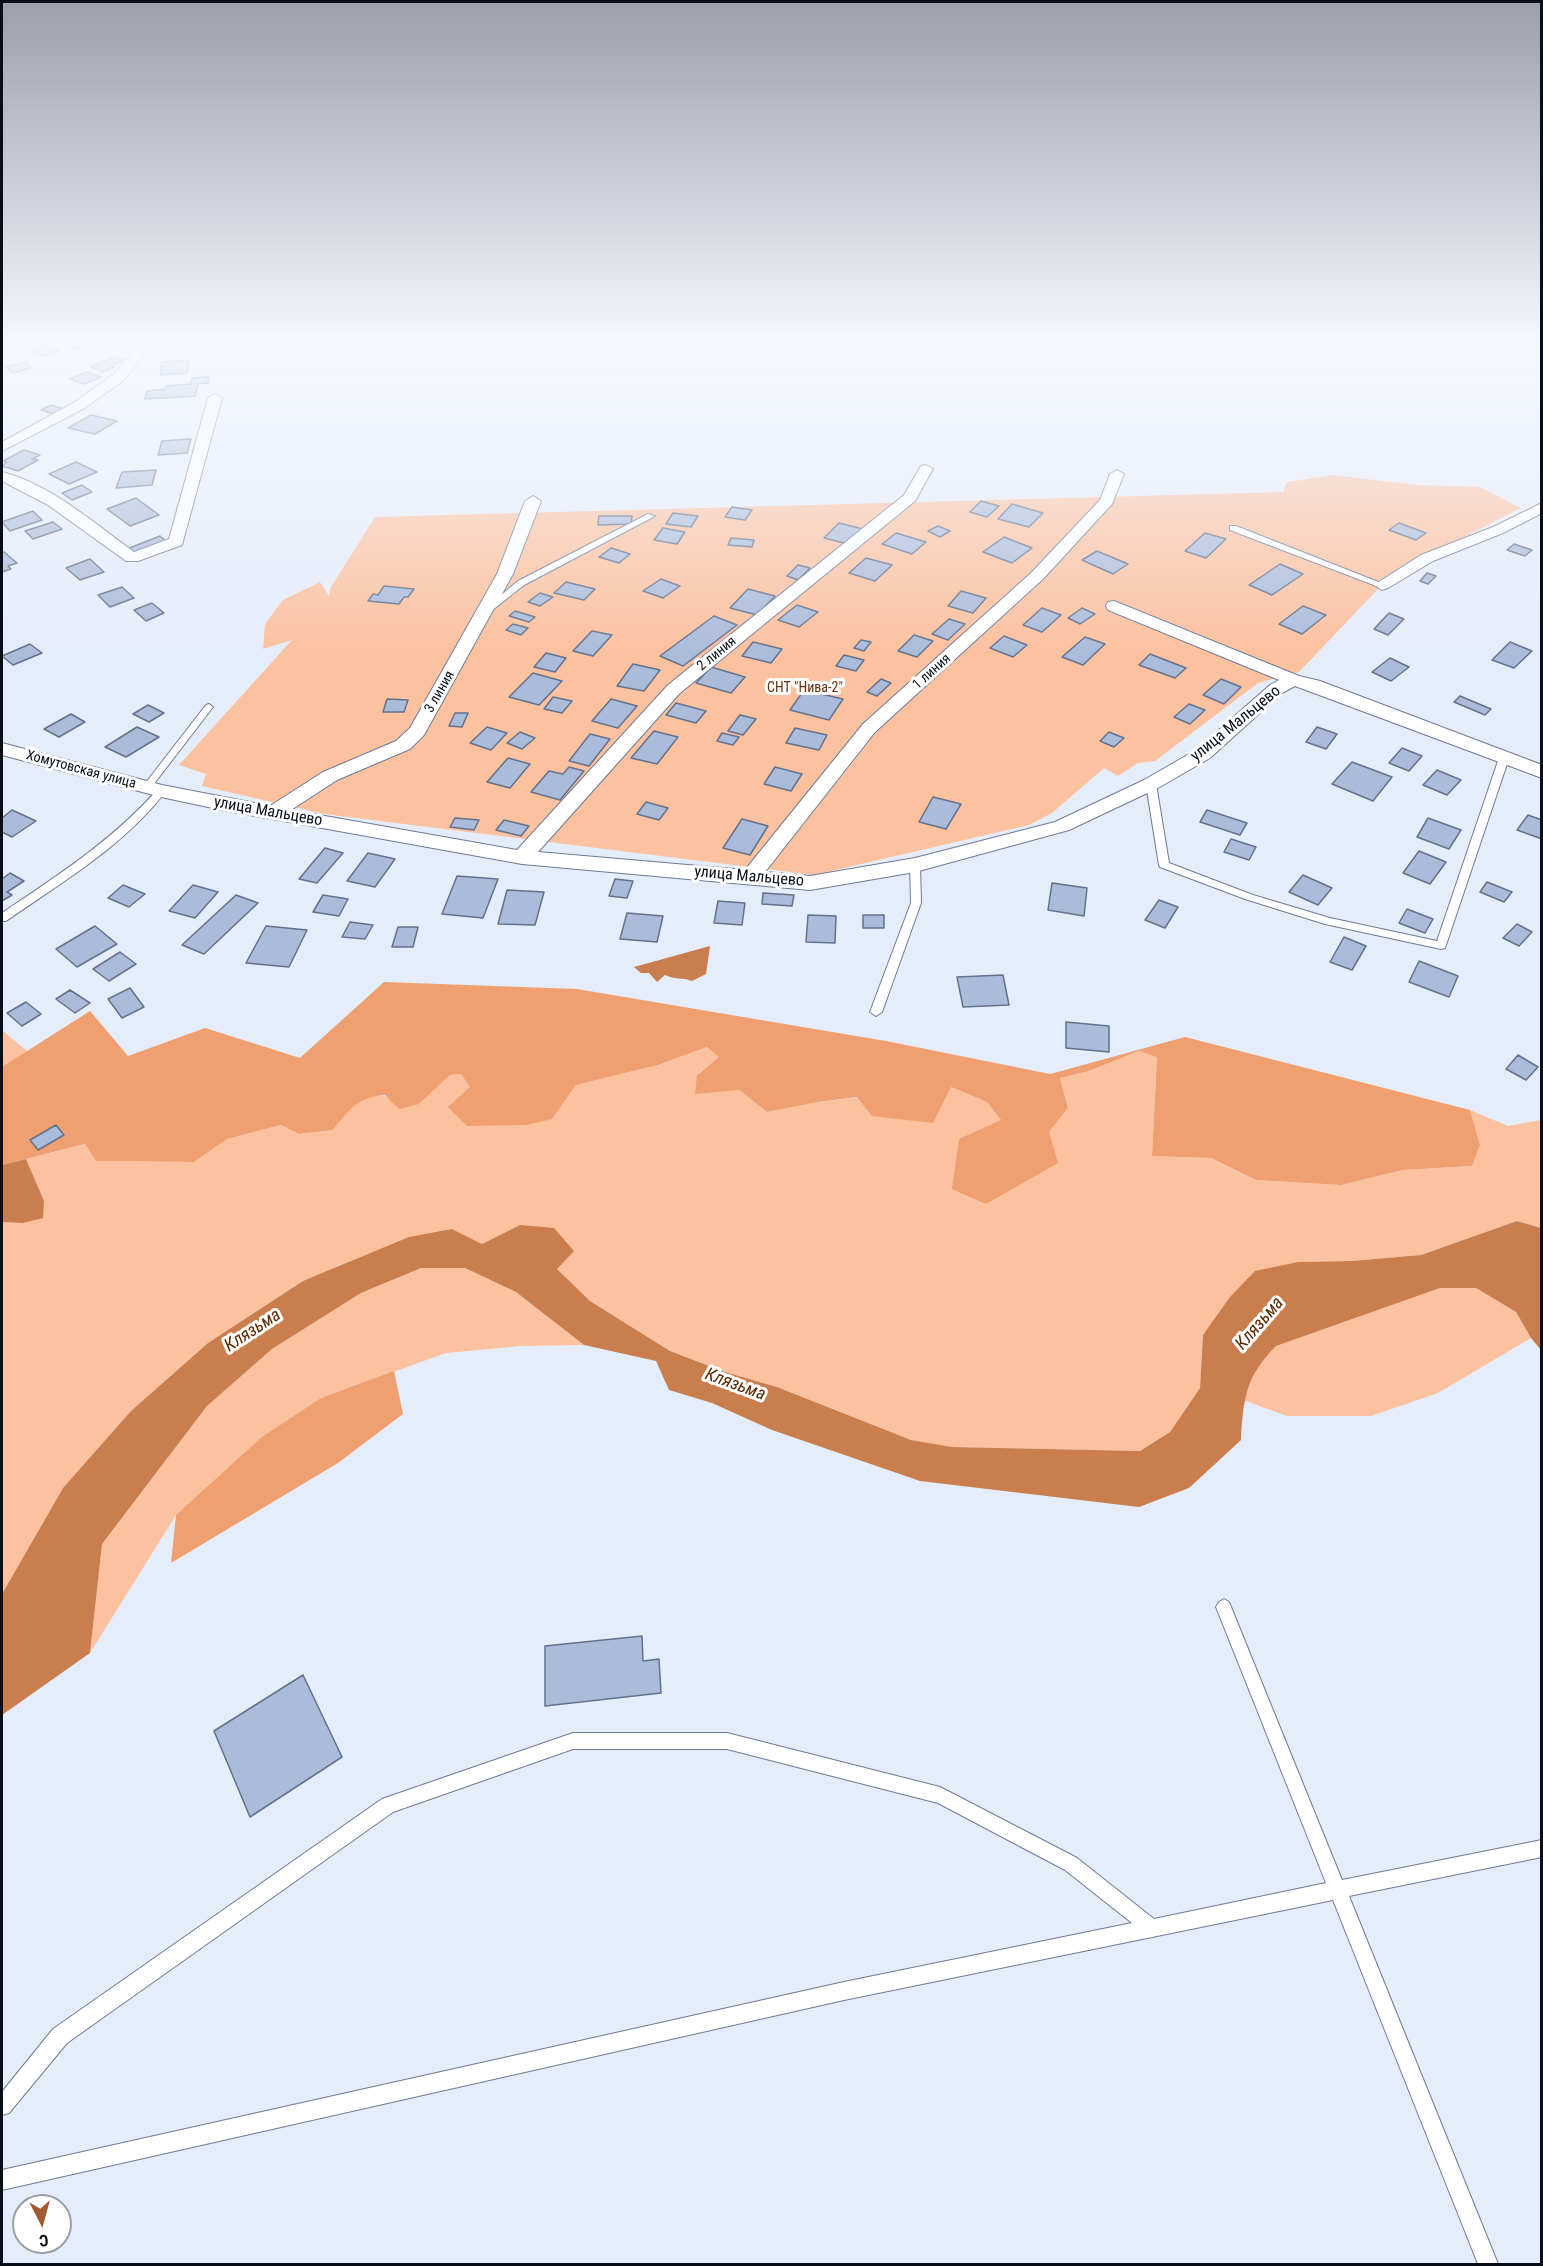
<!DOCTYPE html>
<meta charset="utf-8">
<style>
body{margin:0}
#map{position:relative;width:1543px;height:2266px;overflow:hidden;background:#e6edfa;font-family:"Roboto Condensed",sans-serif}
canvas{display:block}
.frame{position:absolute;inset:0;border:3px solid #080e18;pointer-events:none}
.north{position:absolute;left:12px;top:2194px;width:60px;height:60px;box-sizing:border-box;background:#fff;border:2px solid #9c9fa3;border-radius:50%;rotate:174deg;font-size:16px;font-weight:700;line-height:24px;text-align:center;color:#080e18}
.north::after{content:'';display:block;margin:auto;width:21px;height:27px;background:#a05b2e;clip-path:polygon(50% 0,100% 100%,50% 72%,0 100%)}
</style>
<div id="map">
<canvas width="1543" height="2266"></canvas>
<div class="frame"></div>
<div class="north">С</div>
</div>
<script>
const ctx = document.querySelector('canvas').getContext('2d');
ctx.lineJoin = 'round';
function fillPath(path, color) { ctx.fillStyle = color; ctx.fill(path, 'evenodd'); }
function trace(path, color, width, dash) { ctx.strokeStyle = color; ctx.lineWidth = width; ctx.lineCap = dash ? 'butt' : 'round'; ctx.setLineDash(dash || []); ctx.stroke(path); }
function drawText(font, color, halo, rows, align = 'center') {
  ctx.font = font + ' "Roboto Condensed",sans-serif'; ctx.lineWidth = 6; ctx.setLineDash([]); ctx.textBaseline = 'middle'; ctx.strokeStyle = halo; ctx.fillStyle = color; for (const [text, x, y, turn = 0] of rows) {
    ctx.save(); ctx.translate(x, y); ctx.rotate((+turn || 0) * Math.PI / 180); ctx.textAlign = isNaN(turn) ? turn : align; if (halo) ctx.strokeText(text, 0, 0); ctx.fillText(text, 0, 0); ctx.restore();
  }
}
fillPath(new Path2D(`
 M1333 475 1417 485 1480 487 1521 508 1373 583 1379 588 1299 672 1258 683 1155 761 1138 763 1118 776 1104 768 1052 813 1029 825 814 875 324 814 202 786 206 774 179 765 292 640 263 649 265 624 283 600 320 582 329 596 331 587 375 517 1283 492 1287 482Z
 M2 1030 28 1052 2 1067Z
 M707 1047 720 1057 697 1074 739 1090 767 1112 818 1102 951 1087 987 1102 1001 1120 1049 1132 1068 1108 1060 1078 1089 1071 1139 1051 1157 1056 1152 1156 1211 1158 1256 1180 1341 1185 1403 1170 1472 1166 1480 1145 1470 1110 1508 1126 1541 1120V1228L1517 1221 1421 1255 1352 1261 1298 1262 1203 1335 1200 1388 1170 1432 1140 1451 952 1447 911 1440 777 1387 725 1372 670 1351 590 1301 557 1269 574 1250 520 1225 482 1244 452 1229 303 1281 208 1343 131 1411 63 1488 2 1594V1222L23 1223 44 1201 26 1159 86 1144 96 1161 194 1162 227 1139 281 1125 299 1134 333 1130C364 1090 372 1091 419 1104L450 1075 462 1074 470 1086 552 1119 576 1085 658 1065Z
 M421 1268H465L516 1292 584 1345 521 1346 446 1353 321 1398 176 1515 90 1653 102 1544 207 1406 272 1349 361 1293Z
 M1440 1288H1476L1516 1312 1531 1338 1438 1393 1371 1416H1287L1243 1400 1259 1363 1276 1346Z`), '#fcc19f');
fillPath(new Path2D(`
 M384 982 577 989 886 1041 1050 1074 1185 1037 1470 1110 1480 1145 1472 1166 1403 1170 1341 1185 1256 1180 1211 1158 1152 1156 1157 1057 1139 1051 1089 1071 1060 1078 1068 1108 1049 1132 1058 1163 986 1204 952 1189 959 1139 1001 1120 987 1102 951 1087 933 1123 872 1116 857 1097 818 1102 767 1112 739 1090 695 1094 697 1075 719 1057 707 1047 658 1065 576 1085 552 1119 526 1125 467 1126 448 1107 470 1087 461 1074 450 1075 419 1104 399 1109 385 1095C358 1097 349 1110 333 1130L299 1134 281 1125 227 1139 194 1162 96 1161 85 1144 2 1165V1067L90 1011 128 1056 205 1028 300 1058Z
 M394 1371 403 1414 338 1463 171 1563 176 1515 262 1437 321 1398Z`), '#f0a070');
fillPath(new Path2D(`
 M710 946 706 974 692 981C682 977 675 980 665 975L657 982 649 973H641L634 967Z
 M26 1159 44 1201 43 1218 23 1223 2 1222V1165Z
 M1517 1221 1541 1228V1350L1531 1338 1516 1312 1476 1288H1440L1276 1346C1246 1376 1243 1399 1241 1440L1189 1488 1139 1507 920 1481 772 1430 712 1403 669 1390 656 1361 584 1345 516 1292 465 1268H421L361 1293 272 1349 207 1406 102 1544 90 1653 2 1715V1594L63 1488 131 1411 208 1343 303 1281 409 1237 452 1229 482 1244 520 1225 554 1228 574 1251 557 1269 590 1301 670 1351 725 1372 777 1387 911 1440 952 1447 1140 1451 1170 1432 1200 1388 1203 1335 1230 1297 1255 1271 1298 1262 1352 1261 1421 1255Z`), '#ca7d4d');
const building = new Path2D(`
 M82 338 95 342 76 349 65 344Z
 M47 345 59 350 44 356 32 351Z
 M114 357 123 360 110 366 115 367 103 372 90 367Z
 M189 360 187 373 160 375 162 362Z
 M26 362 31 368 12 373 6 367Z
 M87 372 101 377 84 384 70 379Z
 M209 377 208 383 198 384 195 396 145 399 147 391 165 389 166 386 191 384 192 378Z
 M51 405 64 409 54 414 41 410Z
 M91 415 117 421 95 434 68 428Z
 M191 439 187 453 158 455 162 441Z
 M24 450 40 455 32 459 38 460 18 471 2 466 7 462 3 461Z
 M76 462 97 472 69 484 49 474Z
 M156 470 152 485 116 488 122 472Z
 M82 485 92 492 72 500 62 493Z
 M136 498 159 515 130 526 107 509Z
 M981 501 999 506 987 517 970 512Z
 M1012 504 1043 513 1029 527 998 519Z
 M732 507 752 510 745 520 725 517Z
 M33 511 42 520 10 531 2 522Z
 M673 513 698 516 691 527 666 524Z
 M599 516H632L631 524 598 525Z
 M53 522 62 529 33 539 25 531Z
 M839 523 863 529 848 544 824 538Z
 M1399 523 1426 533 1416 540 1389 530Z
 M938 526 950 531 940 537 928 531Z
 M663 528 685 532 677 544 654 540Z
 M896 533 926 542 912 554 882 544Z
 M1205 533 1226 539 1206 558 1185 551Z
 M160 536 167 542 135 555 127 549Z
 M1004 537 1032 548 1012 563 983 552Z
 M731 538 754 540 752 547 728 545Z
 M1514 544 1532 550 1525 556 1507 550Z
 M611 548 630 554 619 563 599 557Z
 M1097 551 1128 564 1113 574 1082 560Z
 M2 552H4L17 563 8 566 11 569 2 572Z
 M866 558 892 565 875 581 849 573Z
 M90 559 104 572 80 580 66 568Z
 M1280 564 1303 574 1272 595 1249 585Z
 M798 565 810 568 798 580 787 576Z
 M1427 573 1436 576 1428 584 1420 581Z
 M661 579 680 586 663 598 643 591Z
 M566 582 595 589 584 600 554 593Z
 M384 586 414 589 408 597H404L399 604 368 601 373 594 378 595Z
 M122 587 134 598 110 607 98 595Z
 M748 589 775 596 757 615 730 608Z
 M961 591 986 598 973 613 948 606Z
 M540 593 553 597 540 606 528 602Z
 M152 603 164 613 146 621 134 610Z
 M797 605 818 612 799 627 778 620Z
 M1303 606 1326 615 1302 634 1279 624Z
 M1042 608 1061 615 1042 632 1023 625Z
 M1082 608 1095 614 1080 624 1068 618Z
 M515 611 535 617 529 622 509 616Z
 M1389 613 1404 619 1388 635 1374 629Z
 M714 616 737 625 683 666 660 656Z
 M949 619 965 624 948 640 932 634Z
 M513 624 528 628 521 635 506 630Z
 M592 631 612 635 593 656 573 651Z
 M914 635 933 641 917 657 898 651Z
 M1004 636 1027 645 1013 657 990 648Z
 M1085 637 1105 644 1083 665 1062 657Z
 M861 640 871 642 864 651 854 648Z
 M753 642 782 649 771 663 742 656Z
 M1510 642 1532 651 1514 668 1492 660Z
 M30 644 42 653 13 665 2 656Z
 M546 653 566 658 555 672 534 667Z
 M1150 654 1186 668 1175 678 1139 665Z
 M844 655 864 660 856 671 836 666Z
 M1390 658 1409 667 1391 681 1372 672Z
 M633 664 660 670 644 691 617 686Z
 M711 667 745 677 731 693 696 683Z
 M533 673 562 681 539 705 509 697Z
 M881 679 891 683 877 696 867 692Z
 M1221 679 1241 687 1224 704 1203 695Z
 M804 690 843 699 829 720 790 710Z
 M1460 696 1491 709 1485 715 1454 702Z
 M553 697 572 701 562 713 544 709Z
 M387 699 408 700 404 712H383Z
 M611 699 637 706 618 728 592 721Z
 M676 703 706 711 696 723 666 715Z
 M1189 704 1205 710 1190 724 1174 717Z
 M148 705 164 713 149 722 133 714Z
 M455 713H468L462 727 449 726Z
 M71 714 85 722 59 737 44 729Z
 M740 715 756 719 743 735 728 731Z
 M137 727 159 737 126 757 105 747Z
 M487 727 507 733 491 750 470 743Z
 M1317 727 1337 734 1326 749 1306 742Z
 M795 728 827 735 819 750 786 743Z
 M654 731 678 737 657 764 631 758Z
 M520 732 535 738 522 749 507 743Z
 M1109 732 1124 738 1114 747 1100 741Z
 M722 733 739 737 733 745 717 741Z
 M590 734 610 739 589 766 569 761Z
 M1402 748 1422 756 1409 771 1389 763Z
 M508 758 530 764 510 788 487 782Z
 M1352 762 1392 777 1373 801 1332 784Z
 M569 767 584 771 560 800 531 792 549 771 563 774Z
 M775 767 802 774 791 791 764 784Z
 M1437 770 1461 780 1447 795 1423 785Z
 M933 797 961 804 946 829 919 822Z
 M646 802 668 808 659 820 637 814Z
 M12 810 36 821 12 837 2 832V818Z
 M1207 810 1247 823 1240 835 1200 822Z
 M1528 815 1542 820V839L1517 830Z
 M455 818 479 820 474 830 450 827Z
 M1428 818 1461 830 1449 849 1417 837Z
 M742 819 768 826 750 855 723 848Z
 M504 820 529 826 521 836 496 830Z
 M1231 839 1256 847 1249 860 1224 852Z
 M325 848 343 853 317 883 299 879Z
 M1419 851 1446 862 1430 884 1403 873Z
 M368 853 395 859 375 887 347 881Z
 M10 873 24 881 7 892 12 895 2 901V879Z
 M1303 875 1332 888 1318 905 1289 892Z
 M457 876 498 879 483 918 442 914Z
 M615 879 633 881 627 898 609 896Z
 M1487 882 1512 892 1504 902 1480 892Z
 M1052 883 1087 888 1084 916 1048 910Z
 M123 885 145 894 129 907 108 898Z
 M193 885 218 892 195 918 169 911Z
 M507 890 544 892 535 925 498 924Z
 M763 893 794 895 792 906 762 904Z
 M236 895 258 903 204 954 182 945Z
 M323 895 348 899 339 916 313 912Z
 M1159 900 1178 907 1165 928 1145 920Z
 M718 901 745 903 742 925 714 923Z
 M1407 909 1433 919 1425 933 1399 923Z
 M627 913 663 916 657 942 620 939Z
 M808 915 836 916 835 943 806 942Z
 M863 915H884V928H863Z
 M350 922 373 925 365 939 342 937Z
 M1517 924 1532 932 1519 946 1503 938Z
 M95 926 117 944 77 967 56 949Z
 M266 926 307 930 289 967 246 963Z
 M398 927H418L413 947H392Z
 M1344 937 1366 946 1352 970 1330 962Z
 M120 952 136 964 109 981 93 969Z
 M1419 961 1458 976 1449 997 1409 982Z
 M1003 975 1009 1005 963 1007 957 977Z
 M130 988 144 1007 122 1018 108 999Z
 M70 990 90 1003 75 1013 56 999Z
 M26 1002 41 1014 22 1026 7 1013Z
 M1066 1022 1109 1026V1052L1066 1048Z
 M1518 1055 1538 1067 1526 1080 1506 1069Z
 M56 1125 64 1135 38 1150 30 1140Z
 M642 1636 643 1661 659 1659 661 1693 545 1706V1646Z
 M303 1675 342 1757 250 1817 214 1731Z`);
fillPath(building, '#abbcda');
trace(building, '#62728d', 1.5);
const lane = new Path2D(`
 M648 514 655 516 524 585 490 612 483 610 518 581Z
 M1230 526H1236L1386 585 1379 587 1230 530Z
 M209 704 213 707 150 789H144V785L206 705Z
 M1504 755 1509 758 1445 948 1441 949 1325 924 1245 899 1160 867 1159 865 1146 784 1151 781 1156 784 1169 863 1253 895 1330 918 1437 941 1499 758Z
 M161 788 166 791C124 846 62 882 6 921H2V913C57 876 113 840 158 789Z
 M915 862 920 865 921 903 882 1012 876 1016 870 1012 911 903 910 865Z
 M1224 1599 1229 1602 1342 1880 1542 1840V1857L1349 1896 1498 2264H1478L1333 1900 844 2000 2 2190V2170L844 1982 1132 1923 1065 1870 938 1803 727 1749H573L393 1812 67 2043 9 2113 2 2115V2092L53 2029 382 1799 573 1733H727L940 1787 1077 1858 1154 1919 1326 1883 1216 1607 1219 1602Z`);
const street = new Path2D(`
 M2 338H11L2 342Z
 M126 338H138L147 351 124 380 85 408 2 451V442L75 402 114 374 134 351Z
 M215 394 222 398 182 545 138 561H126L48 505 2 481V472C48 483 96 524 134 552L169 539 208 398Z
 M926 465 933 469 915 501 680 693 538 852 745 870 863 724 1031 573 1100 500 1110 474 1117 470 1124 474 1112 504 1043 579 875 732 765 872 810 876 915 858 1055 822 1144 780 1196 750 1270 685 1279 680 1108 610 1106 606 1108 602 1114 601 1299 676 1320 681 1542 765V778L1295 686 1282 693 1210 758 1158 788 1069 830 915 872 810 890 522 864 222 810 161 797 2 755V743L162 785 270 806 323 772 396 741 410 728 497 574 525 501 533 496 541 501 513 574 424 735 410 749 337 780 291 810 517 850 668 685 904 495 921 466Z
 M1542 503V513L1503 533 1433 561 1388 588 1382 590 1374 585 1421 555 1493 527Z`);
trace(lane, '#6c7b97', 2);
trace(street, '#6c7b97', 2);
fillPath(lane, '#fff');
fillPath(street, '#fff');
const sky = ctx.createLinearGradient(0, 0, 0, 655);
sky.addColorStop(0, '#9c9eaa');
sky.addColorStop(0.52, '#f4f7fd');
sky.addColorStop(1, '#f4f7fd00');
ctx.fillStyle = sky;
ctx.fillRect(0, 0, 1543, 655);
drawText('14px', '#080e18', '#fff', [
 ["2 линия",717,654,-39],
 ["1 линия",932,672,-42],
 ["3 линия",440,692,-60],
 ["Хомутовская улица",81,770,15]
]);
drawText('14px', '#65320e', '#fff', [
 ["СНТ \"Нива-2\"",805,688]
]);
drawText('16px', '#080e18', '#fff', [
 ["улица Мальцево",1236,724,-39],
 ["улица Мальцево",268,812,10],
 ["улица Мальцево",749,877,5]
]);
drawText('italic 18px', '#5c2a04', '#fff', [
 ["Клязьма",1260,1324,-49],
 ["Клязьма",253,1331,-33],
 ["Клязьма",735,1385,20]
]);
</script>
